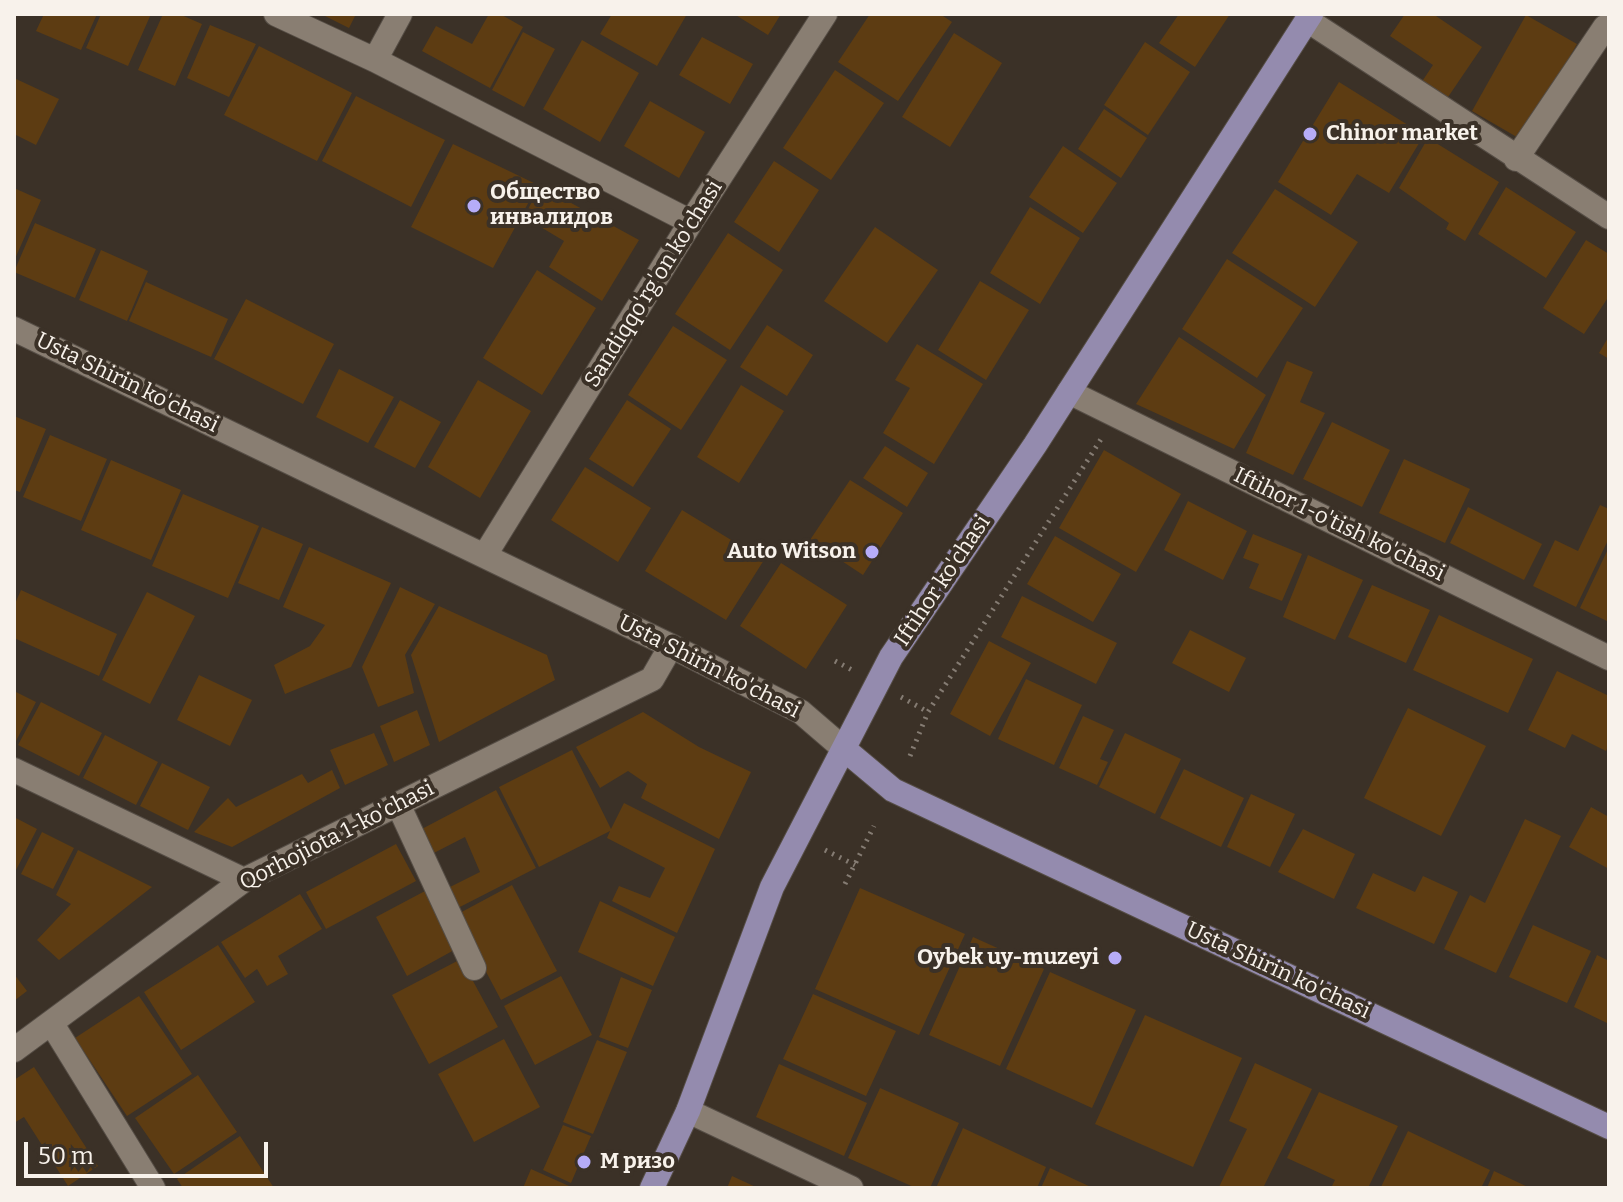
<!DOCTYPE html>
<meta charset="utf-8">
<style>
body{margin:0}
#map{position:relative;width:1623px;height:1202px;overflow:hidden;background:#3b3127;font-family:Bitter,serif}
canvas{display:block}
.frame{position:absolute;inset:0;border:16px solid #f8f2eb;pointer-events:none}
.scale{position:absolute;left:24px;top:1142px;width:244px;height:36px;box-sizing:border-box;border:4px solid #f8f2eb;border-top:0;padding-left:10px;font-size:24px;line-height:28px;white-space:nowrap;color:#f8f2eb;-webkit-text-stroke:6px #3b3127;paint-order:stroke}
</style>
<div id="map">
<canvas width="1623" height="1202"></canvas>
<div class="frame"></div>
<div class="scale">50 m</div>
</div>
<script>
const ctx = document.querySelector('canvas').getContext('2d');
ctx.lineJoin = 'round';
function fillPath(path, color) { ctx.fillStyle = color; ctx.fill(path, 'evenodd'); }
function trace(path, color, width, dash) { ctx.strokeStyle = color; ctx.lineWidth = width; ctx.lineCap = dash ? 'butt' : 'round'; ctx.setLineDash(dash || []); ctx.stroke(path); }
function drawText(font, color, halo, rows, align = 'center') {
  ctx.font = font + ' Bitter,serif'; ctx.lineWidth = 8; ctx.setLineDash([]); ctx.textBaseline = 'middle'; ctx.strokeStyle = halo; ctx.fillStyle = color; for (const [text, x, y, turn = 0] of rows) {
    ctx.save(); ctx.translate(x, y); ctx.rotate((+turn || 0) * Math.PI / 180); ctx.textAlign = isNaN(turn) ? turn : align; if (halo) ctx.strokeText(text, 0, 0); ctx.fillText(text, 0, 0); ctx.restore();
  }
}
fillPath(new Path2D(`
 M44 14H97L81 50 36 31Z
 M101 14H151L128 66 86 48Z
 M163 14H179L202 24 175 86 138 70Z
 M321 14H356L349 28Z
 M489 14H500L523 27 490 88 422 51 436 26 472 44Z
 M612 14H687L657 66 600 34Z
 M734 14H781L768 35Z
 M870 14H940L952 22 898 101 838 62Z
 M1179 14H1230L1195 67 1159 43Z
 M1405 14H1433L1482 47 1446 100 1421 83 1433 65 1390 36Z
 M1526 15 1577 44 1522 140 1472 111Z
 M210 25 256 44 229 97 187 78Z
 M523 32 555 49 524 107 492 90Z
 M954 33 1002 63 950 147 902 117Z
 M702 37 753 64 730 104 679 75Z
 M582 40 639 73 600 142 543 109Z
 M1145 42 1190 72 1148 135 1104 105Z
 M259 46 352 93 317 161 224 115Z
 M835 70 884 103 831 180 783 148Z
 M14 78 59 99 36 145 14 134Z
 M1339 82 1424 135 1389 193 1357 174 1331 215 1278 182Z
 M356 96 445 140 411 207 322 161Z
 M650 101 705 132 679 178 624 146Z
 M1104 109 1147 138 1121 178 1078 149Z
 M1428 138 1499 182 1465 241 1446 229 1449 223 1399 188Z
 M453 144 538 185 493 268 411 227Z
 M1063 146 1117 183 1083 233 1029 197Z
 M774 161 819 190 779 252 734 222Z
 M540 186 639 240 602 301 549 267 564 241 524 217Z
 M1506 187 1576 232 1546 278 1478 234Z
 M14 188 41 200 14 261Z
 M1275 189 1358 242 1315 307 1232 253Z
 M1030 207 1080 238 1040 304 990 273Z
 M35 223 96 249 75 298 14 272Z
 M875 227 938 270 887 343 824 301Z
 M728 233 783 270 730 350 675 314Z
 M1586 240 1609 254V296L1584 334 1543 308Z
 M101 250 148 271 127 321 79 300Z
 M1227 259 1303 308 1257 378 1182 329Z
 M537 270 596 308 542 395 483 358Z
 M980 281 1029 310 986 380 938 350Z
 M146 282 228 319 211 357 129 321Z
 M246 299 334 344 303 404 214 359Z
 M767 325 813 355 787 396 740 367Z
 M673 326 727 360 681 430 628 395Z
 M1609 336V359L1599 353Z
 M1179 337 1266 395 1234 449 1136 404Z
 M917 344 983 384 934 464 883 433 910 388 895 380Z
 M1287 361 1313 372 1300 402 1325 413 1293 475 1246 453Z
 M339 369 394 397 368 443 316 417Z
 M478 380 531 411 480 498 428 467Z
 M741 385 784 411 739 483 697 457Z
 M400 400 441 422 415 468 374 447Z
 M627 400 671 429 633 487 589 459Z
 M14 416 46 429 20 492 14 490Z
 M1332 422 1390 450 1362 507 1303 479Z
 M50 435 107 459 81 521 23 497Z
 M885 446 928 473 907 507 863 478Z
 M1104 450 1181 494 1136 572 1059 528Z
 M1404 459 1470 489 1445 543 1379 513Z
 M111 460 181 490 151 560 81 530Z
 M585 467 651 508 618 562 551 520Z
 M850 480 903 513 863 575 810 540Z
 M183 494 259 526 228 598 152 566Z
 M1188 501 1247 531 1223 580 1164 550Z
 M1600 505 1609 509V538L1576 607 1533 586 1555 540 1578 551Z
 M1468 507 1542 544 1524 580 1450 543Z
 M682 510 764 560 726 620 645 571Z
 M262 527 303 544 279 600 238 583Z
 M1253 534 1302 554 1282 601 1249 588 1259 564 1243 558Z
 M1055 536 1121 574 1093 622 1027 584Z
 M309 547 391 583 351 667 285 694 274 665 310 646 325 625 283 607Z
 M1609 547V622L1580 608Z
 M1308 555 1363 580 1335 640 1283 617Z
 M781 563 847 605 806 669 740 626Z
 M1372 585 1430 610 1406 663 1348 637Z
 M400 587 435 604 405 655 414 693 378 707 362 667Z
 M21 590 117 634 99 676 14 638V606Z
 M147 592 195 616 150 704 102 680Z
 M1022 596 1117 643 1096 684 1001 637Z
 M439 606 547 655 555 680 439 742 411 655Z
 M1439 615 1533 659 1508 713 1413 670Z
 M1190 630 1246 658 1229 692 1172 663Z
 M989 641 1031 663 990 736 950 714Z
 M1557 671 1609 696V744L1606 751 1572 734 1565 748 1528 730Z
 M199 675 252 700 230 746 177 720Z
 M1026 679 1082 705 1054 765 998 739Z
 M14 691 36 702 14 745Z
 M41 702 102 733 79 776 18 745Z
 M1408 708 1486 746 1441 836 1364 798Z
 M417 710 430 745 394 762 380 726Z
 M643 712 699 747 751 772 719 839 641 798 647 784 628 771 600 788 576 747Z
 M1083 716 1114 730 1100 759 1108 762 1097 785 1059 768Z
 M374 733 388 765 345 785 330 750Z
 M1125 733 1181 759 1155 814 1099 787Z
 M105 735 158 762 136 805 83 778Z
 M572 750 611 829 624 803 715 849 677 933 612 901 619 886 650 898 665 868 607 838 610 831 539 867 499 787Z
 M162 763 210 787 188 830 140 806Z
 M1184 769 1244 798 1221 847 1160 818Z
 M332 770 340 788 232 847 194 832 228 798 236 807 302 774 308 783Z
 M496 790 536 868 454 910 444 890 480 872 465 837 430 855 418 831Z
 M1251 794 1295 814 1270 867 1227 847Z
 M1591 807 1609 817V869L1569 847Z
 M14 817 37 829 14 874Z
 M1525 819 1561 836 1496 973 1444 949 1470 895 1485 903Z
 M1303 829 1355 854 1334 899 1278 872Z
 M42 832 74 848 53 889 21 874Z
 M396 844 416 881 326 929 306 892Z
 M78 850 152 887 59 960 37 940 71 904 56 895Z
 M1373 873 1415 892 1423 876 1458 892 1434 944 1356 908Z
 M512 885 557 971 501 1000 456 915Z
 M860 888 965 934 919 1035 815 989Z
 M425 891 456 949 407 976 376 917Z
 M300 894 322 929 278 956 288 974 267 986 257 969 245 978 221 942Z
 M600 901 675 937 653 986 578 952Z
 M1533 925 1591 951 1567 1003 1509 977Z
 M973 937 1044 969 1000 1066 929 1035Z
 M218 945 255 1002 181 1050 144 992Z
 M1597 955 1609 961V1024L1574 1007Z
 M461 959 498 1027 429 1064 392 995Z
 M1050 972 1136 1010 1092 1108 1006 1069Z
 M14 974 27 991 14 1001Z
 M561 976 592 1035 535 1065 504 1006Z
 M621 977 652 990 628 1048 599 1037Z
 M813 994 896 1031 866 1096 783 1059Z
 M139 996 192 1074 127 1116 75 1038Z
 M1145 1015 1242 1058 1193 1167 1095 1124Z
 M504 1039 540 1107 474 1142 438 1074Z
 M597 1040 627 1052 593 1134 563 1122Z
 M1255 1063 1312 1089 1263 1188H1222L1219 1187 1247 1129 1229 1121Z
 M779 1064 867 1103 844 1156 756 1117Z
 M34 1067 98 1166 68 1186 24 1117 14 1123V1080Z
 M198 1075 237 1132 174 1174 135 1118Z
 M880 1088 959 1123 930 1188H916L848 1158Z
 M1319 1092 1398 1126 1368 1188H1331L1335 1180 1287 1158Z
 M563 1125 591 1136 571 1183 543 1170Z
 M963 1128 1046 1167 1037 1188H936Z
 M1408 1131 1490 1170 1481 1188 1381 1187Z
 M240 1136 274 1188H183L177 1179Z
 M1050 1168 1093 1188H1041Z
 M531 1169 569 1186 568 1188H523Z
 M1494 1171 1530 1188H1487Z
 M732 1176 758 1188H727Z`), '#5d3c12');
const minor = new Path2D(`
 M276 14 375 60 691 222
 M1307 20 1609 217
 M375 60 400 14
 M1516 159 1605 27
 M14 329 671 646 801 712 844 749
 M1069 392 1609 658
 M485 555 691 222 825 14
 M14 770 244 880
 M398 804 474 968
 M52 1024 153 1188
 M14 1050 244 880 652 679 671 646
 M688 1111 851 1188`);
const major = new Path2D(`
 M844 749 893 790 1609 1127
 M652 1188 688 1111 772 887 891 657 1035 445 1311 14`);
trace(minor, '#554d45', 26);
trace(major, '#554d45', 26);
trace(new Path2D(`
 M835 661 854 671
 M901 697 928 712
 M910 756 928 712 1103 436
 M825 850 855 865
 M845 884 874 826`), '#857c73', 5, [2, 6]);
trace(minor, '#897e72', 24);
trace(major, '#948bae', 24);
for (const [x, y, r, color] of [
 [1310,134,8,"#b6acf8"],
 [474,206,8,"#b6acf8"],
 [872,552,8,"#b6acf8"],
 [1115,958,8,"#b6acf8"],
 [584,1162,8,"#b6acf8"]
]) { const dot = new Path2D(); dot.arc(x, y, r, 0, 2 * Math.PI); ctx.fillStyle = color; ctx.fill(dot); trace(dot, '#3b3127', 3); }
drawText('bold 22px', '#f8f2eb', '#3b3127', [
 ["Chinor market",1326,134],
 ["Общество",490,193],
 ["инвалидов",490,218],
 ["Auto Witson",856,552,"right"],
 ["Oybek uy-muzeyi",1099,958,"right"],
 ["М ризо",600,1162]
], 'left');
drawText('22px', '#f8f2eb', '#3b3127', [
 ["Sandiqqo'rg'on ko'chasi",654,284,-58],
 ["Usta Shirin ko'chasi",127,383,26],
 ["Iftihor 1-o'tish ko'chasi",1339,525,26],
 ["Iftihor ko'chasi",943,581,-56],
 ["Usta Shirin ko'chasi",709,667,27],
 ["Qorhojiota 1-ko'chasi",337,836,-27],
 ["Usta Shirin ko'chasi",1278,971,25]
]);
</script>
